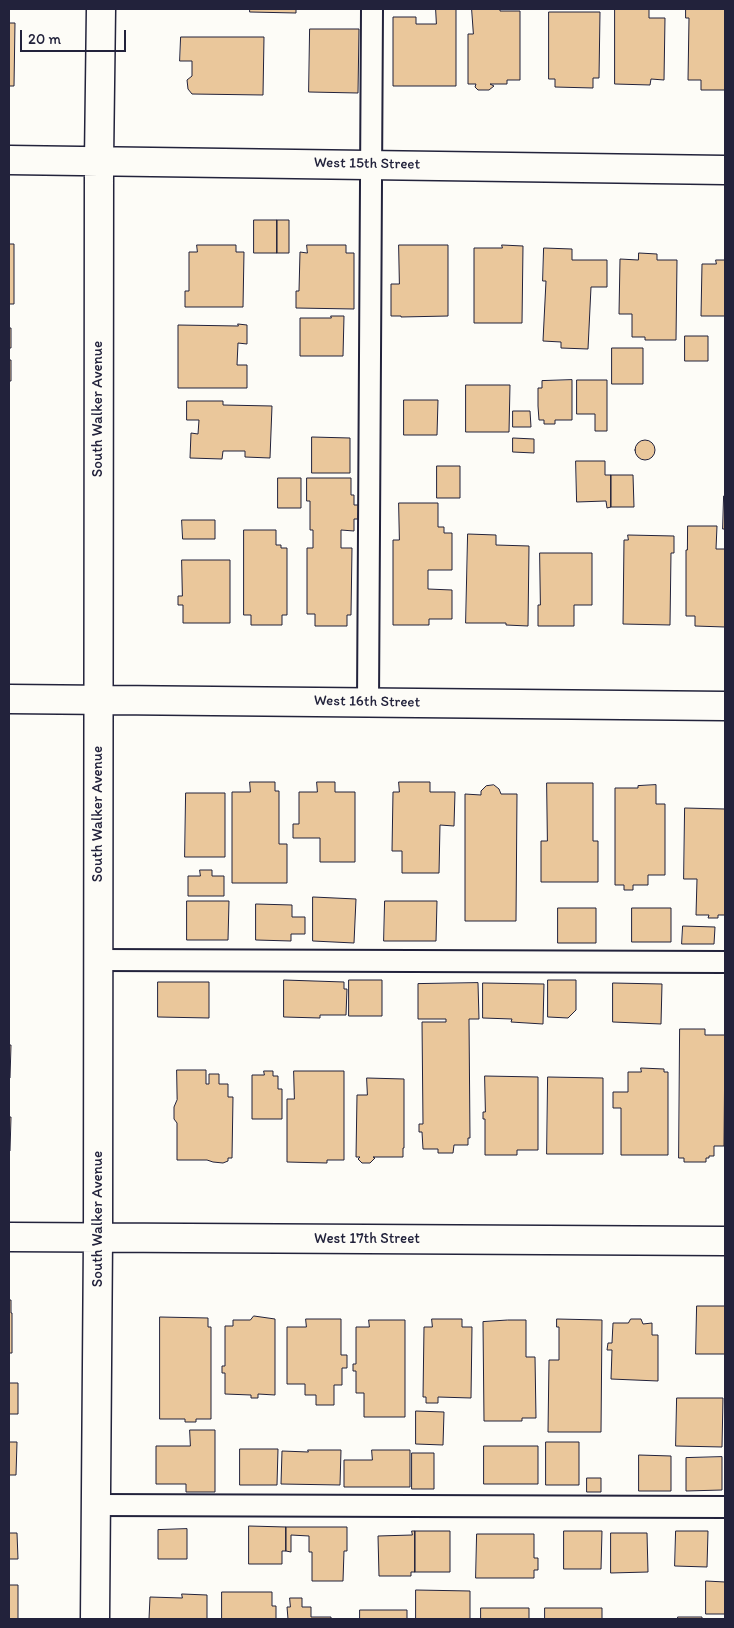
<!DOCTYPE html>
<style>
body{margin:0}
#map{position:relative;width:734px;height:1628px;overflow:hidden;background:#fdfcf7;font-family:Itim,sans-serif}
canvas{display:block}
.frame{position:absolute;inset:0;border:10px solid #22223b;pointer-events:none}
.scale{position:absolute;left:20px;top:30px;width:106px;height:22px;box-sizing:border-box;border:2px solid #22223b;border-top:0;padding-left:6px;font-size:15px;line-height:18px;white-space:nowrap;color:#22223b;-webkit-text-stroke:4px #fdfcf7;paint-order:stroke}
</style>
<div id="map">
<canvas width="734" height="1628"></canvas>
<div class="frame"></div>
<div class="scale">20 m</div>
</div>
<script>
const ctx = document.querySelector('canvas').getContext('2d');
ctx.lineJoin = 'round';
function fillPath(path, color) { ctx.fillStyle = color; ctx.fill(path, 'evenodd'); }
function trace(path, color, width, dash) { ctx.strokeStyle = color; ctx.lineWidth = width; ctx.lineCap = dash ? 'butt' : 'round'; ctx.setLineDash(dash || []); ctx.stroke(path); }
function drawText(font, color, halo, rows, align = 'center') {
  ctx.font = font + ' Itim,sans-serif'; ctx.lineWidth = 5; ctx.setLineDash([]); ctx.textBaseline = 'middle'; ctx.strokeStyle = halo; ctx.fillStyle = color; for (const [text, x, y, turn = 0] of rows) {
    ctx.save(); ctx.translate(x, y); ctx.rotate((+turn || 0) * Math.PI / 180); ctx.textAlign = isNaN(turn) ? turn : align; if (halo) ctx.strokeText(text, 0, 0); ctx.fillText(text, 0, 0); ctx.restore();
  }
}
const building = new Path2D(`
 M250 9H296V13L250 12Z
 M436 9H456V86H393V17H416V24H436Z
 M472 9H500V11H520V80H507V84H490L494 86 489 90H478L475 87 476 84H468V34H473Z
 M615 9H649V18H665L664 80 651 79 650 85 615 84Z
 M686 9H725V90H701V80H688L689 18H686Z
 M549 12H600L599 78H593V88L555 87V79H549Z
 M9 23H15L14 86H9Z
 M310 29H359L358 93 309 92Z
 M181 37H264L263 95 192 94 188 89 187 80 192 76V61H180Z
 M254 220H277V253H254Z
 M277 220H289V253H277Z
 M9 244H14V304H9Z
 M197 245H236V252H244L243 307H185V291H189V252H197Z
 M307 245H346V253H354V309L296 308V291H299L300 252 307 253Z
 M399 245H448V316L401 317V316H391V284H399Z
 M502 245 523 246 522 323H474V248H502Z
 M544 248 572 249V260H607V287H591L588 349 561 348V342L543 341 546 281H543Z
 M639 253 657 254V260H677L676 340H645V337H632V314H619L620 259 638 260Z
 M716 260H725V316H701L702 264H716Z
 M331 316H344L343 356H300V318H331Z
 M238 324 247 325V344L238 343 237 365H247V388H178V325L238 326Z
 M9 328H11V348H9Z
 M685 336H708V361H685Z
 M612 348H643V384H612Z
 M9 360H11V381H9Z
 M572 380V420H555V424H544V420H539L538 406V388H542V381Z
 M577 380H607V431H595V414H577Z
 M466 385H510L509 432H466Z
 M404 400H438L437 435H404Z
 M187 401H223V405L272 406 270 458 245 457V451H223L222 459 190 458 191 433 198 434 199 420H187Z
 M513 411H530L531 427H513Z
 M312 437 350 438V473H312Z
 M513 438 534 439V453L513 452Z
 M635 450a10 10 0 1 1 20 0a10 10 0 1 1-20 0Z
 M576 461H605V475H611V507L607 508 606 501 577 502Z
 M437 466H460V498H437Z
 M611 475H633L634 507H611Z
 M278 478H301V508H278Z
 M307 478H351V495H354V505H359L358 519H354V531L341 530V548H352L351 615H347V626H315V614H307V548H313V530H310V501H307Z
 M724 496H725V529H723Z
 M399 503H438V527H444V533H452V570H428V589L452 590V619H429V625H393V540H399Z
 M182 520H215V539H183Z
 M688 526H717L716 549H725V627L695 626V616H686V550H687Z
 M244 530H276V545H281V548H287V615H282V625H251V615H244Z
 M468 534 496 535V545L529 546 528 626 506 625V623H466Z
 M628 535 674 536V553H671L670 625 623 624 624 540H628Z
 M540 553H592V605H574V626H538V605H540Z
 M182 560H230V623H183V605H178V596H182Z
 M250 782H275V791H279V844H287V883H232V792H250Z
 M317 782H335V792H355V862H320V838H293V824H299V792H317Z
 M399 782H430V792H455L454 826 440 825 439 873H402V851H392L393 792H399Z
 M547 783H593V841H598V882H541V841H547Z
 M494 785 499 789 501 794H517L516 921H465V794L481 795V791L486 786Z
 M656 785V804H665V875H648V885H633V890H624V885H615V788H638V786Z
 M186 793H225V857H185Z
 M685 808 725 809V915H718V918H708L709 915H696L697 879H684Z
 M200 870H212V876H224V896H188V876H200Z
 M313 897 356 899 354 943 313 941Z
 M187 901H229L228 940H187Z
 M385 901H437L436 941H384Z
 M256 904 292 905V917H305V934H291V941L256 940Z
 M558 908H596V943H558Z
 M632 908H671V942H632Z
 M683 926 715 927 714 944H682Z
 M284 980 344 982V989H347L346 1015H320V1018L284 1017Z
 M349 980H382V1016H349Z
 M548 980H576V1010L568 1018 548 1017Z
 M158 982H209V1018L158 1017Z
 M478 983 479 1019H469L470 1138H468V1145H454L453 1153H438V1149H423L422 1132H419V1124H423L422 1022H446V1019H418V984Z
 M483 983 544 984 543 1024 511 1022 512 1019 483 1018Z
 M613 983 662 984 661 1024 613 1022Z
 M680 1029H705V1035H725L724 1146H714V1156H709V1158H706V1162H684V1158H679Z
 M9 1045H11L10 1078H9Z
 M641 1068 664 1069V1072H668V1155H621V1108H613V1092H628V1072H641Z
 M177 1070H206V1084H209V1074H219V1084H228V1097H233L232 1158H228V1161L223 1163 213 1162 207 1160H177V1123L174 1119V1107L177 1100Z
 M264 1071H273V1076H278V1089H282V1119H252V1075H264Z
 M294 1071H344V1160H327V1163L287 1162V1099H294Z
 M485 1076 538 1077V1150H517V1155H485V1119H483V1112H485Z
 M548 1077 603 1078V1154H547Z
 M367 1078 404 1079V1148H403V1157H373L375 1158 370 1163H362L358 1159 360 1157H356L357 1095H367Z
 M9 1117H11L10 1151H9Z
 M9 1300H11V1313H12V1353H9Z
 M697 1306H725V1354H696Z
 M254 1316 275 1319V1395L258 1394V1398H251V1395L225 1394V1373H222V1366H225V1326H233V1320H250Z
 M160 1317 208 1318V1327H211V1419H196V1422H185V1419H160Z
 M306 1319H341V1355H347V1368H342V1385H334V1405H316V1395H305V1384H287V1327H306Z
 M432 1319H462V1327H472L471 1398 438 1397V1403H426V1397H423L424 1327H432Z
 M557 1319 602 1320 601 1432H548L549 1360H559V1327H557Z
 M631 1319H641L643 1324 652 1323V1335H658V1381L611 1379 612 1350H607L608 1343H612L613 1323H628Z
 M369 1320H405V1417H364V1393H356V1371H353V1364H356V1327H369Z
 M508 1320H526V1357H535L536 1418H522V1421H484L483 1322Z
 M9 1383H18V1414H9V1427Z
 M677 1398H723L722 1447 676 1446Z
 M416 1411 444 1412 443 1445 416 1444Z
 M190 1430H215V1492H186V1484H156V1446H190Z
 M9 1442H17L16 1475H9Z
 M546 1442H579V1485H546Z
 M484 1446H538V1484H484Z
 M240 1449H278L277 1485H240Z
 M308 1450H341L340 1485 281 1484 282 1451 308 1452Z
 M372 1450H410V1487H344V1460H372Z
 M412 1453H434V1489H412Z
 M639 1455 671 1456V1491H639Z
 M722 1457V1490L686 1491V1458Z
 M587 1478H601V1492H587Z
 M249 1526 286 1527V1551H282V1564H249Z
 M286 1527H347V1551H344L343 1581H312V1552H309V1536L291 1535V1552L286 1551Z
 M187 1529V1559H158V1530Z
 M412 1531H415V1572H411V1576H379L378 1536 412 1535Z
 M415 1531H450V1572H415Z
 M564 1531H602L601 1569H564Z
 M676 1531H708L707 1567 675 1566Z
 M9 1533H17L18 1559H9Z
 M611 1533H647L648 1572 611 1573Z
 M477 1534H534V1558H538V1570H534V1578H476Z
 M706 1581 725 1582V1614H706Z
 M9 1585H18V1619H9Z
 M416 1590 470 1591V1619H416Z
 M222 1592H272V1606H276V1619H222Z
 M182 1594 207 1595V1619H149L150 1597 182 1598Z
 M290 1598H302V1607H311V1617H331V1619H288L287 1607H290Z
 M481 1608H529V1619H481Z
 M545 1608H602V1619H545Z
 M360 1610H407V1619H360Z
 M678 1617H702V1619H678Z`);
fillPath(building, '#eac79b');
trace(building, '#22223b', 1);
const lane = new Path2D(`
 M368 702 372 9
 M98 960 725 962
 M97 1505 725 1507`);
const street = new Path2D(`
 M9 160 725 170
 M9 699 725 706
 M9 1237 725 1241
 M95 1619 98 1238 99 160 101 9`);
trace(lane, '#22223b', 24);
trace(street, '#22223b', 31);
trace(lane, '#fdfcf7', 20);
trace(street, '#fdfcf7', 28);
drawText('15px', '#22223b', '#fdfcf7', [
 ["West 15th Street",367,164,1],
 ["South Walker Avenue",98,409,-90],
 ["West 16th Street",367,702,1],
 ["South Walker Avenue",98,814,-90],
 ["South Walker Avenue",98,1219,-90],
 ["West 17th Street",367,1239]
]);
</script>
